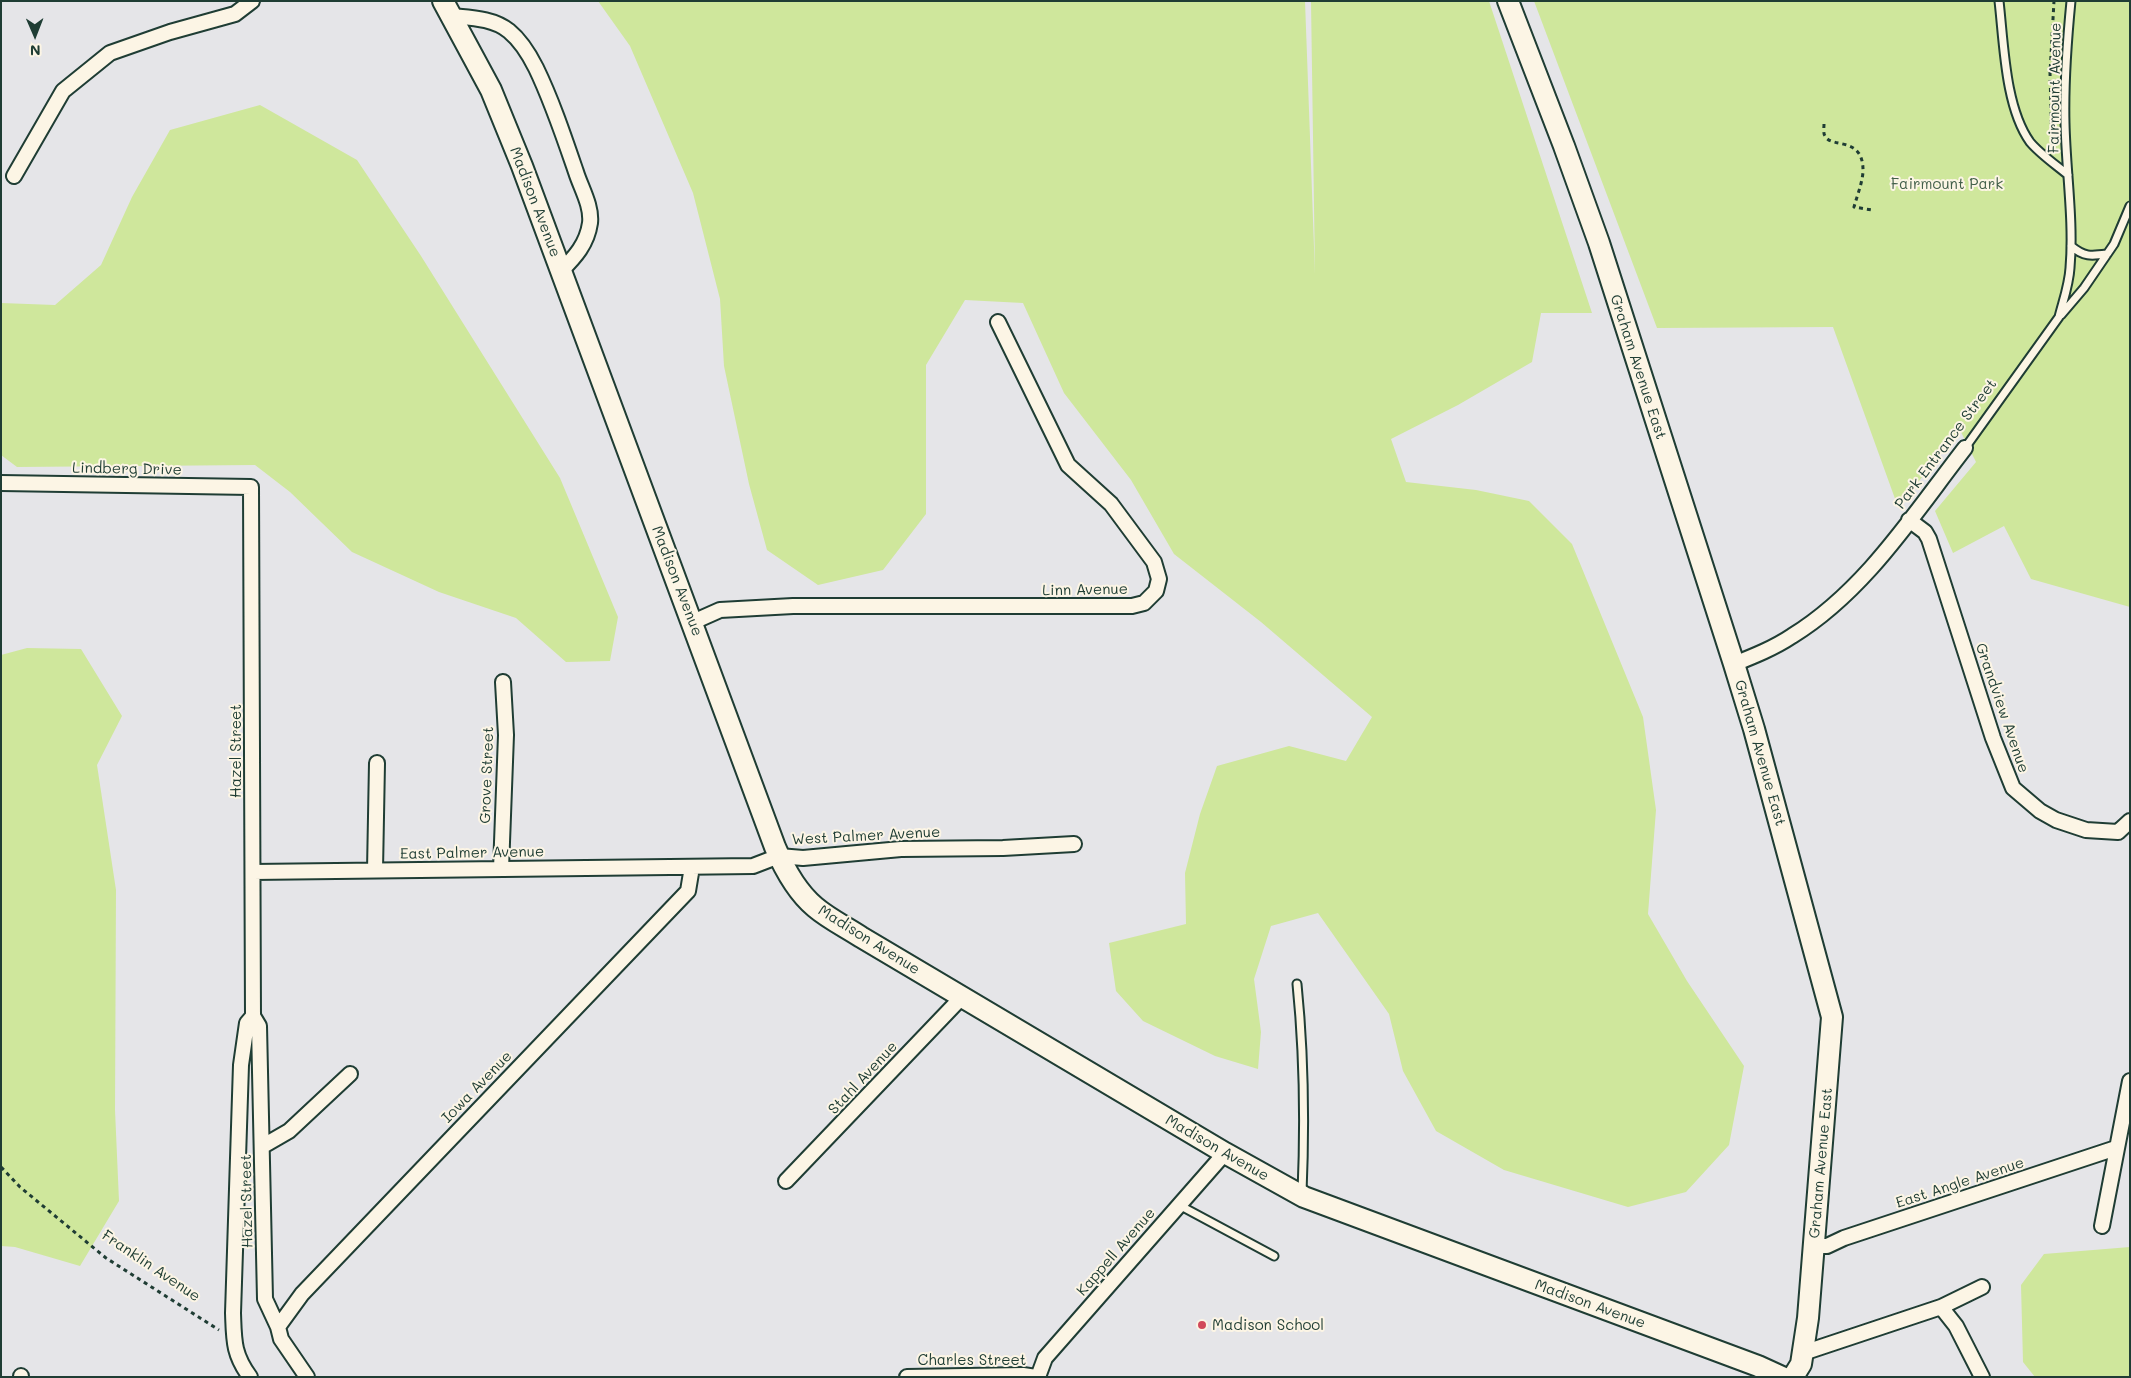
<!DOCTYPE html>
<style>
body{margin:0}
#map{position:relative;width:2131px;height:1378px;overflow:hidden;background:#e5e5e8;font-family:Mali,sans-serif}
canvas{display:block}
.frame{position:absolute;inset:0;border:2px solid #1f3d34;pointer-events:none}
.north{position:absolute;left:10px;top:10px;width:50px;height:50px;-webkit-text-stroke:4px #fcf5e5;paint-order:stroke;rotate:179deg;font-size:14px;font-weight:700;line-height:20px;text-align:center;color:#1f3d34}
.north::after{content:'';display:block;margin:auto;width:18px;height:22px;background:#1f3d34;clip-path:polygon(50% 0,100% 100%,50% 72%,0 100%)}
</style>
<div id="map">
<canvas width="2131" height="1378"></canvas>
<div class="frame"></div>
<div class="north">N</div>
</div>
<script>
const ctx = document.querySelector('canvas').getContext('2d');
ctx.lineJoin = 'round';
function fillPath(path, color) { ctx.fillStyle = color; ctx.fill(path, 'evenodd'); }
function trace(path, color, width, dash) { ctx.strokeStyle = color; ctx.lineWidth = width; ctx.lineCap = dash ? 'butt' : 'round'; ctx.setLineDash(dash || []); ctx.stroke(path); }
function drawText(font, color, halo, rows, align = 'center') {
  ctx.font = font + ' Mali,sans-serif'; ctx.lineWidth = 4; ctx.setLineDash([]); ctx.textBaseline = 'middle'; ctx.strokeStyle = halo; ctx.fillStyle = color; for (const [text, x, y, turn = 0] of rows) {
    ctx.save(); ctx.translate(x, y); ctx.rotate((+turn || 0) * Math.PI / 180); ctx.textAlign = isNaN(turn) ? turn : align; if (halo) ctx.strokeText(text, 0, 0); ctx.fillText(text, 0, 0); ctx.restore();
  }
}
fillPath(new Path2D(`
 M598 1H1305L1315 274 1311 1H1489L1592 313H1541L1532 362 1458 405 1391 439 1406 482 1476 490 1529 501 1572 544 1643 717 1656 810 1648 914 1687 981 1744 1066 1729 1145 1686 1192 1628 1207 1504 1170 1436 1131 1403 1071 1389 1014 1318 913 1271 926 1254 979 1261 1032 1258 1069 1215 1056 1143 1021 1116 991 1109 943 1186 924 1185 873 1200 814 1217 766 1289 746 1346 761 1372 717 1261 622 1174 554 1131 480 1064 393 1023 303 965 300 926 365V514L883 570 818 585 767 550 749 484 724 366 720 299 693 193 630 46Z
 M1534 1H2130V607L2031 579 2004 526 1953 553 1935 511 1976 462 1960 430 1898 507 1833 327 1657 328Z
 M260 105 357 160 421 256 560 478 618 617 610 661 566 662 516 618 439 592 352 552 290 492 255 465 17 467 1 455V303L55 305 101 265 132 197 170 130Z
 M27 648 81 649 122 716 97 765 116 890 115 1110 119 1201 80 1266 15 1247 1 1246V655Z
 M2130 1247V1377H2035L2023 1362 2021 1285 2044 1254Z`), '#cfe79c');
const lane = new Path2D(`
 M1999 1C2004 44 2005 107 2030 142 2040 154 2056 165 2068 175
 M2071 246C2084 257 2091 256 2107 254
 M2061 315 2084 288 2114 244 2130 206
 M1965 448 2059 317C2063 301 2069 285 2070 268 2074 221 2066 171 2065 123 2064 83 2067 42 2071 1
 M1297 984C1304 1053 1305 1123 1302 1193
 M1179 1205 1274 1256`);
const street = new Path2D(`
 M451 16C471 18 493 18 509 31 520 40 530 56 536 68 552 101 564 137 576 172 581 188 592 206 590 223 587 244 575 257 561 271
 M14 176 63 91 110 53 170 32 235 14 252 1
 M1 483 251 487 253 1016 247 1023 241 1065 233 1313C234 1340 233 1354 250 1377
 M1909 520 1925 532 1929 539 1993 738 2013 788 2040 811 2056 820 2086 830 2118 832 2130 821
 M693 622 720 610 793 606H1132L1144 603 1156 591 1159 579 1154 562 1111 504 1068 465 998 322
 M1734 664C1754 656 1774 648 1792 636 1865 591 1913 515 1965 448
 M501 869 506 735 503 682
 M375 870 377 763
 M253 872 753 866 779 856 803 858 901 849 1003 848 1074 844
 M253 1016 259 1026 265 1299 278 1327 281 1339 307 1377
 M263 1146 289 1131 350 1074
 M786 1181 962 997
 M2102 1226 2130 1081
 M1814 1246H1827L1844 1238 2116 1148
 M1941 1307 1956 1326 1982 1377
 M278 1327 302 1294 688 891 692 867
 M1803 1353 1941 1307 1982 1287
 M21 1377V1376
 M907 1377 1023 1375 1036 1377
 M1038 1377 1045 1358 1225 1153`);
const secondary = new Path2D(`
 M443 1 491 90 522 166 775 847C784 868 797 892 815 907 829 919 846 927 861 937L1225 1153 1304 1197 1758 1366 1782 1377
 M1508 1 1564 146 1599 243 1734 664 1754 729 1832 1017 1808 1318 1801 1364 1793 1377`);
trace(lane, '#1f3d34', 11);
trace(street, '#1f3d34', 18);
trace(secondary, '#1f3d34', 24);
trace(new Path2D(`
 M1824 124C1824 128 1823 133 1825 136 1831 149 1864 135 1863 172 1862 184 1857 196 1854 207L1872 210
 M2052 148 2050 73 2054 1
 M1 1167 20 1187 106 1258 219 1330`), '#1f3d34', 3, [4, 4]);
trace(lane, '#fcf5e5', 7);
trace(street, '#fcf5e5', 14);
trace(secondary, '#fcf5e5', 20);
for (const [x, y, r, color] of [
 [1202,1325,5,"#d1495b"]
]) { const dot = new Path2D(); dot.arc(x, y, r, 0, 2 * Math.PI); ctx.fillStyle = color; ctx.fill(dot); trace(dot, '#fcf5e5', 2); }
drawText('15px', '#1f3d34', '#fcf5e5', [
 ["Fairmount Avenue",2055,88,-89],
 ["Madison Avenue",535,202,69],
 ["Graham Avenue East",1638,367,72],
 ["Park Entrance Street",1946,444,-53],
 ["Lindberg Drive",127,469,1],
 ["Madison Avenue",677,581,69],
 ["Linn Avenue",1085,590,-1],
 ["Grandview Avenue",2002,708,71],
 ["Hazel Street",236,751,-90],
 ["Graham Avenue East",1760,753,74],
 ["Grove Street",487,775,-88],
 ["West Palmer Avenue",866,836,-3],
 ["East Palmer Avenue",472,853,-1],
 ["Madison Avenue",869,940,32],
 ["Stahl Avenue",863,1078,-47],
 ["Iowa Avenue",477,1087,-46],
 ["Madison Avenue",1217,1148,30],
 ["Graham Avenue East",1821,1163,-85],
 ["East Angle Avenue",1960,1183,-18],
 ["Hazel Street",247,1201,-91],
 ["Kappell Avenue",1116,1252,-49],
 ["Franklin Avenue",151,1266,34],
 ["Madison Avenue",1590,1304,20],
 ["Charles Street",972,1360]
]);
drawText('15px', '#425f49', '#fcf5e5', [
 ["Fairmount Park",1947,184]
]);
drawText('15px', '#1f3d34', '#fcf5e5', [
 ["Madison School",1212,1325]
], 'left');
</script>
